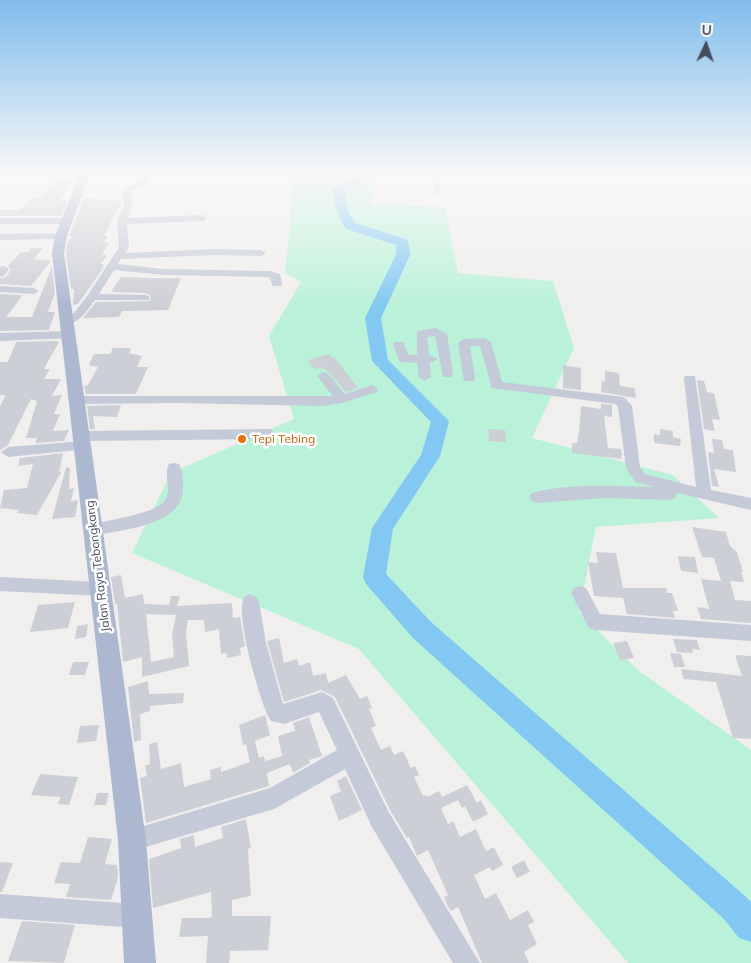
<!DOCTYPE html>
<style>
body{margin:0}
#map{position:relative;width:751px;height:963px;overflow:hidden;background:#f1efee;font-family:Mulish,sans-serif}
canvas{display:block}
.north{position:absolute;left:681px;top:20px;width:50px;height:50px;-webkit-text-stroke:4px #fff;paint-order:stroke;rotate:3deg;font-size:14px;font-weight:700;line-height:20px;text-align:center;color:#454d5d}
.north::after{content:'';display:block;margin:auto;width:18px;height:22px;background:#454d5d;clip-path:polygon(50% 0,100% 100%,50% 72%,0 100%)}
</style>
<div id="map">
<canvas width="751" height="963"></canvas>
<div class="north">U</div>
</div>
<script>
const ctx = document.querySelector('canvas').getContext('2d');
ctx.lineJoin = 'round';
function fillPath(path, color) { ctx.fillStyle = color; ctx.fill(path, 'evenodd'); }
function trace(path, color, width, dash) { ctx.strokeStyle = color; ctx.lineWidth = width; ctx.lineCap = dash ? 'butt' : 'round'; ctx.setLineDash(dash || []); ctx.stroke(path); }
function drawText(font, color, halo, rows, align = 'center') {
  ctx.font = font + ' Mulish,sans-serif'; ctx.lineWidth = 5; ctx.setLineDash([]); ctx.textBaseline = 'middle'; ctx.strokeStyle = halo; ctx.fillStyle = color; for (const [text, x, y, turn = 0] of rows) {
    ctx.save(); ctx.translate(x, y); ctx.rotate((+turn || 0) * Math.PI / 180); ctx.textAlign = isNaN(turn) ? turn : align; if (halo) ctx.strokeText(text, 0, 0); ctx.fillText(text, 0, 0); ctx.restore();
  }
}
fillPath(new Path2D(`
 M292 174H377L372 204 445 207 458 273 553 281 574 348 532 438 673 475 719 518 596 527 579 612 639 671 751 750V963H628L359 649 132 553 171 473 294 419 269 336 301 282 285 273 290 228Z`), '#b9f2d9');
fillPath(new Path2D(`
 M353 174H364L359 183 344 190 348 211 355 223 408 240 410 255 381 318 388 360 449 421 440 456 393 529 386 574 431 622 745 896 751 902V942L739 938 723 918 413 638 366 584 363 577 372 528 421 455 431 422 372 361 365 318 396 255V245L346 229C337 216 335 204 332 189L351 179Z`), '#82c8f3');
fillPath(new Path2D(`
 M55 181H73L59 201H67L61 216H0V210H20L32 198 43 196Z
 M84 198 122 201 104 236H108L103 243H109L102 255H107L101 264H104L102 267H104L78 304 73 305 74 289H71L66 253 67 244 73 236H69Z
 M31 248H43L34 259 51 261 31 286 0 284V279L6 277 11 270 8 266 21 252H28Z
 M52 266 55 293 48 312H55L49 330 0 331V294L23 295 6 317H32Z
 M121 277 152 278H181L168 310 122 311 119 317 83 318 96 302 150 301V295L145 293 111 292Z
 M56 341 59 342 44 369H50L44 379H61L52 396 62 395 54 414H60L53 431 69 430 64 441 35 443 37 438H26L37 401 31 399 8 445 0 450V406L6 395H0V362H8L16 342Z
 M113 348H131L129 353 142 356 137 367H148L136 394H86L84 386 88 385 98 367 89 365 94 354H110Z
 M329 354 332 358 334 357 358 388 346 392 328 372 322 367 314 369 308 360Z
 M563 365 581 368V390L563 388Z
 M605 371 619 373 620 386 635 388 636 398 601 392 602 381 605 382Z
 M697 380 704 381 707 392 714 393 720 420 712 419 715 431 704 429Z
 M601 404 612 405V417L604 416 608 448 621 449 622 459 572 453V443H577L579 433 581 406 601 409Z
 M121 405 117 417 93 416 95 429H90L87 406Z
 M488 429 505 430 506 442 489 441Z
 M660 429 673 431V437L681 439 680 446 654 443V434L660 435Z
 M712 439 722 440 724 449 733 450 736 472 714 469 719 487 712 486 708 452 714 453Z
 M63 453 59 472 62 471 37 515 17 513 19 510 0 508 4 490 27 488 33 464 18 466 20 458Z
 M66 467 70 468 69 489 74 488 71 501 78 500 75 517 52 519Z
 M692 527 726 532 730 546 737 552 743 572H741L744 582 730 581 735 600 751 601V623L701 619 697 607 709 609 701 579 721 581 714 558 702 557Z
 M596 552 616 553 623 588H666L667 593H672L678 611H673L675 618 627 614 623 598 594 596 588 562 598 563Z
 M678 556 695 557 698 573 681 571Z
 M121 575 125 598 143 594 144 604 169 605 171 596H180L177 606 232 603 233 618 240 617 245 646 240 648 241 655 227 658V653L221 654 219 629 205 632 204 620H188L186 632 189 666 142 677V657L123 662 117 604H115L111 577ZM146 614 176 615 172 635 174 657 151 662Z
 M75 602 68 628 30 632 38 605Z
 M88 624 86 637 75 639 77 626Z
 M279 638 284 663 297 659 299 666 310 662 313 676 326 673 328 683 346 675 360 699 367 696 372 708 369 709 376 726 371 728 381 750 390 746 394 755 403 751 411 768 415 766 419 775 414 777 423 796 426 795 427 797 439 791 442 797 467 785 477 803 481 800 488 814 473 822 465 806 462 808 458 800 441 808 448 824 453 821 460 837 476 829 486 851 494 847 503 865 492 871 490 867 474 875 485 899 496 893 510 920 528 910 534 922 528 925 537 944 524 952 529 963H482L458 907 451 911 447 905 444 897 448 895 428 850 417 856 409 837 407 838 390 810 335 697 321 690 284 702 267 641Z
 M673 639 697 640 700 650 692 649 693 653 677 652Z
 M627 641 634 658 620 660 613 643Z
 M670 653 681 654 685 667H674Z
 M735 655 751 656V739L733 738 716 682 684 679 681 669 742 676Z
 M73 662H89L85 675H69Z
 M148 681 149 694 184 693 183 703 150 706V711L140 714 141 740 134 742 128 687Z
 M265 715 270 735 255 741 259 758 264 756 265 761 282 756 278 736 295 731 293 723 309 717 322 756 309 760 310 763 293 773 290 764 267 773 269 786 146 823 140 778 147 776 145 766 150 764 149 744 157 742 161 769 181 763 184 787 211 779 210 770 221 767V772L250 762 246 744 243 745 239 725Z
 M99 725 96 741 77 743 80 726Z
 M40 774 78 777 69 805 58 804 61 797 31 795Z
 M346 776 362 810 339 821 330 796 341 791 337 781Z
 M97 793H109L106 805H94Z
 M246 819 251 848 248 849 251 896 232 900V916H271L268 950 230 951 229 963H206L208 936 179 937 182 918H210L212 916 211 892 153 908 149 859 181 848 180 839 194 835 195 847 223 838 221 827Z
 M88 837 112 839 105 864 117 865 118 877 111 900 66 897 70 884 54 883 61 862 80 863Z
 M524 860 530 872 517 878 511 867Z
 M0 862 13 863 2 892H0Z
 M22 921 75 925 64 963 8 961Z`), '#cdcfd6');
fillPath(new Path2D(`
 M143 174H151L146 186 131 190 132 205 128 218 203 215 208 218 203 221 127 224 129 247 125 253 214 249 261 250 266 253 261 256 214 255 121 259 118 264 163 269 270 271 280 274 282 284 281 286H273L269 277 163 275 114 270 99 294 145 295 149 296V300H95C87 310 78 327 63 323V319L74 313 88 295 119 247 117 221 124 205 122 189 139 182Z
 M431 174H439L441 195 434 193Z
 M0 218H67L72 221 67 224H0Z
 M0 234 61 233 66 236 61 239 0 240Z
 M4 266 9 269 4 276 0 277V267Z
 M0 286 34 288 39 291 34 294 0 292Z
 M436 328 447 334 453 374 451 377H443L435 336 427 337 429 355 438 359 430 363 431 377 425 381 419 377 417 363 400 362 393 345 395 342H403L409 355H417V331Z
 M69 331 73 332V338L0 341V333Z
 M485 338 491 342 502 382 624 397 632 406 640 467 645 474 696 487 684 379 685 376H695L711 490 751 498V510L677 493 675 498 670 500 604 498 537 503 532 501 529 497 532 493C565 483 620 486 655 487L635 482 626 468 618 407 615 404 492 388 480 346H470L475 378 474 381H464L458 343 464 339Z
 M323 372 327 373 345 394 372 385 378 389 377 392 342 403 322 406 179 403 76 404 69 400 76 396H333L317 376Z
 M270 429 277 434 270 439 82 441 75 436 82 431Z
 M83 441 88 443 90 446 88 449 8 457 1 452 8 447Z
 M174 463 179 464C183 471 183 479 183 487 185 526 122 529 94 536L88 534 86 530 88 526C105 520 159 514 166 499 172 488 163 474 169 464Z
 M0 577 100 582 106 584 109 589 106 594 100 596 0 591Z
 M580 586 586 588 600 614 751 625V641L595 630 589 628 571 593 574 588Z
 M250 594 256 597 259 602 266 643 283 704 322 692 333 698 388 811 480 963H453L372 827 345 769 274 809 132 851 124 848 121 840 124 832 270 788 337 750 319 712 284 724 271 721 268 716C259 696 235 615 244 597Z
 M0 894 137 904 146 907 149 916 146 925 137 928 0 918Z`), '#c4cad7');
fillPath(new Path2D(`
 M80 174H90L67 236 64 253 146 840 156 963H124L118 840 52 253 55 236Z`), '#acb7d0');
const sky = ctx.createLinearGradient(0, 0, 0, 309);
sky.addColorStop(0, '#7fbcec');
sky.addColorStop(0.56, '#f9f8f7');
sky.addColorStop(1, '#f9f8f700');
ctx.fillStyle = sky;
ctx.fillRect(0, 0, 751, 309);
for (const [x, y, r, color] of [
 [242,439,5,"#e8710a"]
]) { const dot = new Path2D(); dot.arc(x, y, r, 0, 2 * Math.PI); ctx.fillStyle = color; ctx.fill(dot); trace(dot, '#fff', 2); }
drawText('12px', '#c56008', '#fff', [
 ["Tepi Tebing",252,439]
], 'left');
drawText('12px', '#454d5d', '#fff', [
 ["Jalan Raya Tebongkang",98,566,-97]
]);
</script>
